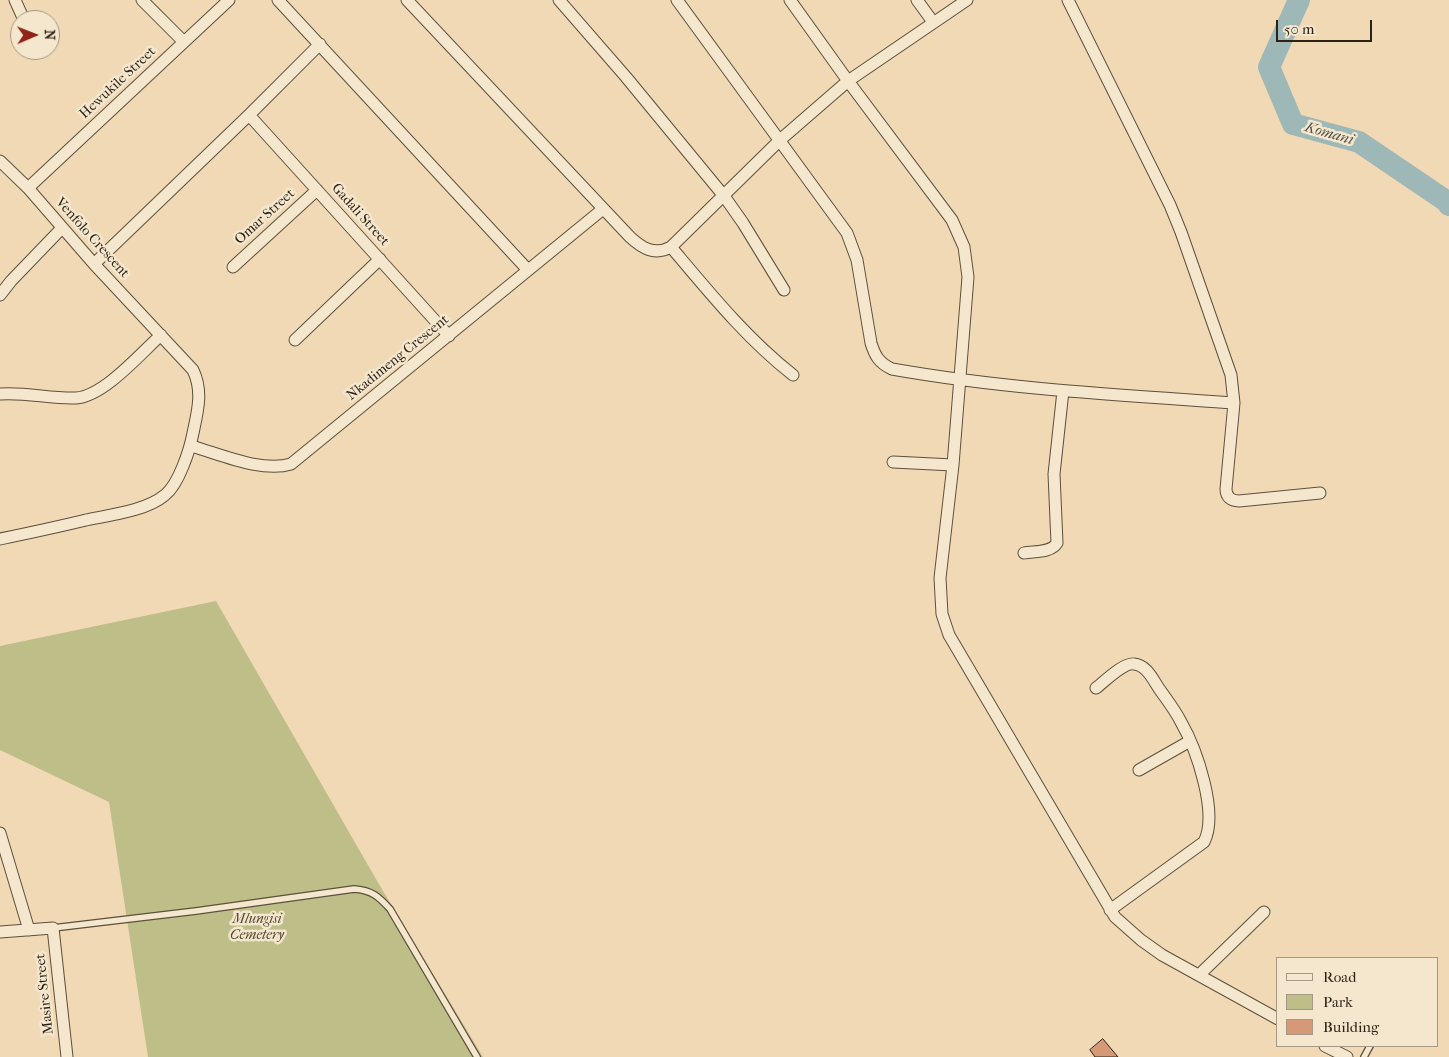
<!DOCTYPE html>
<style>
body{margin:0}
#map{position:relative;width:1449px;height:1057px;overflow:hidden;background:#f0d9b4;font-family:"IM FELL French Canon",serif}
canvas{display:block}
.legend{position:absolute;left:1276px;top:957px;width:162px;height:90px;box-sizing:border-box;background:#f5e6ce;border:1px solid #a59884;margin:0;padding:6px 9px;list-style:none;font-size:15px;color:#2c2214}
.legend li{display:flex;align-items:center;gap:10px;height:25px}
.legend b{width:25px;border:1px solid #a59884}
.north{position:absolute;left:10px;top:10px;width:50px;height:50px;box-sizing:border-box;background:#f5e6ce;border:1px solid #a59884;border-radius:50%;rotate:89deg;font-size:14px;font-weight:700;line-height:20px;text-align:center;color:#2c2214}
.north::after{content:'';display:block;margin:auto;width:18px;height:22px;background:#8f2418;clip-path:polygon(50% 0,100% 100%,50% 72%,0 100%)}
.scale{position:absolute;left:1276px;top:20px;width:96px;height:22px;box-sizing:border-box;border:2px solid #2c2214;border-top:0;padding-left:6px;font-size:15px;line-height:18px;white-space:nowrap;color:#2c2214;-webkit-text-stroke:4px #f5e6ce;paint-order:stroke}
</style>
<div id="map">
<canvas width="1449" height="1057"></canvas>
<ul class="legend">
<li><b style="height:6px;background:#f5e6ce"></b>Road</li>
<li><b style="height:14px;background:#bebe89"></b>Park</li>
<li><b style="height:14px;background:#d69978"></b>Building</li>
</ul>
<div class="north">N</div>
<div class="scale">50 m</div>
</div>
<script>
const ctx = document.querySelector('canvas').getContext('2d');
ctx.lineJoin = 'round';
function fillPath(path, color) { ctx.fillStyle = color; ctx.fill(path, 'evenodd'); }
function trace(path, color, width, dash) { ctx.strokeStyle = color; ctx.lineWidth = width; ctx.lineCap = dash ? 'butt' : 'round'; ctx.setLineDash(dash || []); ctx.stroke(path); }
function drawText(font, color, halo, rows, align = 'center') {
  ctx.font = font + ' "IM FELL French Canon",serif'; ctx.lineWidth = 5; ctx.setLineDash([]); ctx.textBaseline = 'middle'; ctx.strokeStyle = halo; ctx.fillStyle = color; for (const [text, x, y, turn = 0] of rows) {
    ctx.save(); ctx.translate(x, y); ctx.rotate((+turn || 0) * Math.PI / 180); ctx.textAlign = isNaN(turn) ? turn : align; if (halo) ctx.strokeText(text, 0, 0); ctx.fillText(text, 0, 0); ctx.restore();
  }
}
fillPath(new Path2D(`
 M216 601 380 886 483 1057H148L109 802 0 750V646Z`), '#bebe89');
trace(new Path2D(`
 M1299 0 1269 67 1293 124 1359 142 1446 201 1449 205`), '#9db8b6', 22);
const building = new Path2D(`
 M1103 1039 1118 1057H1095L1090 1050Z`);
fillPath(building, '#d69978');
trace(building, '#2c2214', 1);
const lane = new Path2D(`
 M53 928 196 911 354 889C372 890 379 897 390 909L477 1057
 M1364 1057 1370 1046`);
const street = new Path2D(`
 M15 0 24 20
 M142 0 184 42
 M278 0 528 270
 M407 0 630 237C642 248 654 256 671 247L780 140 848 81 967 0
 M559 0 626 77 724 196 743 223 784 290
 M677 0 847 233 857 260 871 343C875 356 879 363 892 369 1005 389 1120 395 1234 403
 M790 0 848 81 952 220 964 247 968 277 953 465 940 578 942 614 949 635 1115 917 1141 940 1162 955 1278 1019
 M917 0 933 22
 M1068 0 1170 205 1181 232 1231 375 1234 403 1226 489C1226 497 1231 501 1239 501L1320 493
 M249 115 449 336
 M0 161 28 188 94 264 193 370C203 391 198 410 193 433 190 449 179 484 165 495 146 511 110 515 86 520 57 527 29 533 0 539
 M28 188 229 0
 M671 247C709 292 746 338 793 375
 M94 264 249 115 320 44
 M233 267 317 190
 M0 295 11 281 62 228
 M295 340 380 259
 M0 394C26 392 51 399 76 398 104 396 140 354 161 335
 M191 446C220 454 262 473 291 464L603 209
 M893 462 953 465
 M1024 553C1034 551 1051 553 1057 543L1054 474 1063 391
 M1096 688C1104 682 1124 662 1134 664 1147 665 1153 680 1160 690 1167 700 1175 710 1181 722 1196 748 1219 813 1204 842L1110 910
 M1139 770 1190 741
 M0 833 29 930
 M0 932 53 928 67 1057
 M1199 975 1264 912
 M1325 1046 1347 1057`);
trace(lane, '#5d503c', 8);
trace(street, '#5d503c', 13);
trace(lane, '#f5e6ce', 5.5);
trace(street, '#f5e6ce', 11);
drawText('14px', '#2c2214', '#f5e6ce', [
 ["Hewukile Street",118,83,-43],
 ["Gadali Street",360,215,48],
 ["Omar Street",265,217,-42],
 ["Venfolo Crescent",92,238,48],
 ["Nkadimeng Crescent",398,358,-39],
 ["Masire Street",45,994,-96]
]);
drawText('italic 14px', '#504931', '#f5e6ce', [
 ["Mlungisi",257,920],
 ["Cemetery",257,936]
]);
drawText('italic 15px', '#4e4f45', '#f5e6ce', [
 ["Komani",1329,134,16]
]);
</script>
